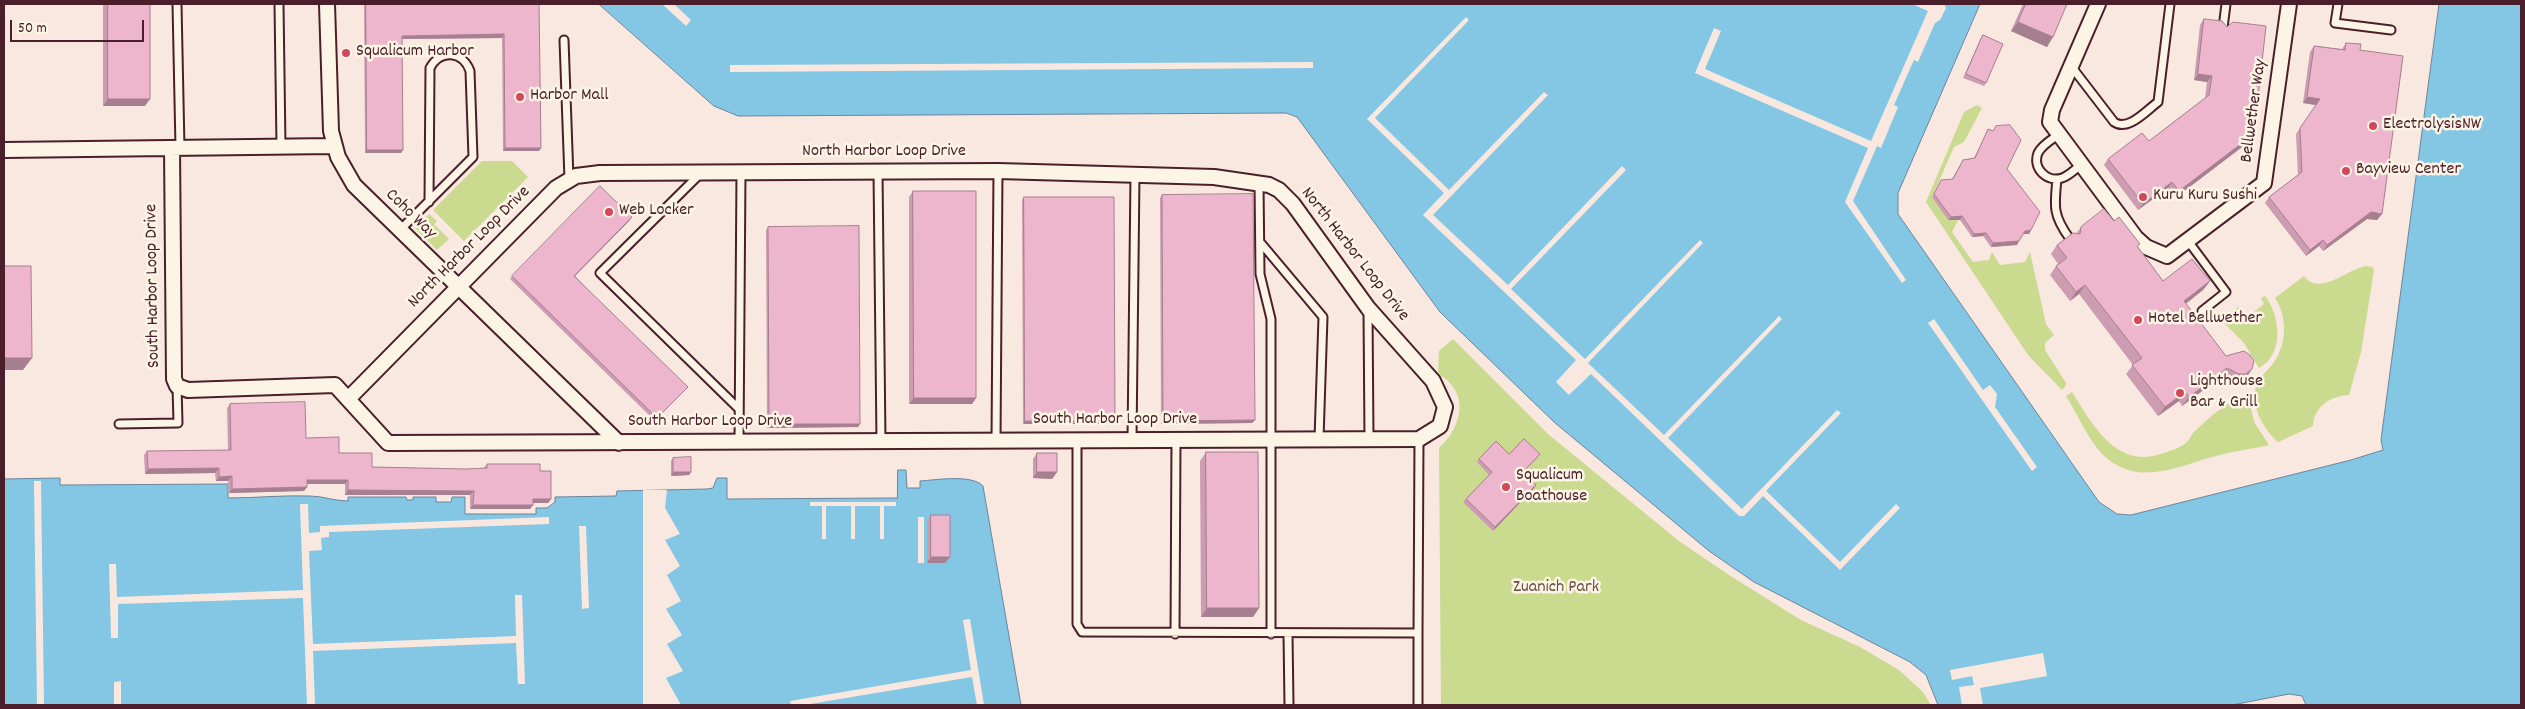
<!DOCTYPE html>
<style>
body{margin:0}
#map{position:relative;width:2525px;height:709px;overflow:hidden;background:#f9e8e0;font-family:Dekko,sans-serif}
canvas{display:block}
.frame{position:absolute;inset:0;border:5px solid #4a1f2b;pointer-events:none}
.scale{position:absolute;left:10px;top:20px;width:134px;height:22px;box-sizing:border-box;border:2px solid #4a1f2b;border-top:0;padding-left:6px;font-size:15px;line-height:18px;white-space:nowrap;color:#4a1f2b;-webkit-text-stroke:4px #fcf5e5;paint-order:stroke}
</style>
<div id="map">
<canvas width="2525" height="709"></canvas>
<div class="frame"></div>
<div class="scale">50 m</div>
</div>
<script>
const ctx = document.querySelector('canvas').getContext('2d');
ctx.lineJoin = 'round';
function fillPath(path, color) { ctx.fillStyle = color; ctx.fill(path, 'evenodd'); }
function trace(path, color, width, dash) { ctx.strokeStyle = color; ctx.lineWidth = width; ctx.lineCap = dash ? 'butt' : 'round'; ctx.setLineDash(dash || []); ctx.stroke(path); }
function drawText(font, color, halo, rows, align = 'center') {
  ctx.font = font + ' Dekko,sans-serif'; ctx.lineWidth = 5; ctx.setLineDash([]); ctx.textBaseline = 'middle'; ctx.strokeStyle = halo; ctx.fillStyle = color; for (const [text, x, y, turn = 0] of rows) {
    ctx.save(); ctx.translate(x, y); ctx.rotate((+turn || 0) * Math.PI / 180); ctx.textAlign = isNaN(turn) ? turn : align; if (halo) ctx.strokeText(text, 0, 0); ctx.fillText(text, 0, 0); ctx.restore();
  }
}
fillPath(new Path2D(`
 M1977 105 1982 108 1964 142 1954 147 1932 197 1948 220H1958L1952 232 1973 262 1989 260 1992 252 2000 265 2025 262 2030 252 2046 324 2054 335 2045 343V350L2066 383 2065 387 2062 390 2028 355 1926 202 1964 112Z
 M482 161H512L528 177 464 241 433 210Z
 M429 214 437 221 434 224 449 239 437 250 415 228Z
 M2366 266 2372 267 2374 270 2361 352 2349 395C2331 396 2314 406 2313 426L2278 442C2264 430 2250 406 2256 387 2258 378 2267 371 2272 365 2287 346 2288 318 2275 298L2304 276C2320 297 2347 269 2366 266Z
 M2265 296C2280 315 2285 354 2259 368L2244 343 2221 320 2238 307 2243 321 2264 304 2261 298Z
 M1453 339 1548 434 1679 541 1729 575 1801 620 1860 647 1899 670 1923 692 1931 705H1441L1439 448C1462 427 1471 392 1438 374L1439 351Z
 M2072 392C2093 425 2116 469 2161 454 2170 451 2178 449 2186 443 2190 440 2191 434 2195 431 2211 416 2227 401 2248 395L2254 422 2269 445C2252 449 2233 451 2216 456 2181 465 2143 486 2109 460 2092 448 2078 415 2066 396Z`), '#cada8e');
const water = new Path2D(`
 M599 4H1980L1898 193V214L2099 502 2117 514 2131 515 2351 460 2383 450 2381 440 2439 4H2521V705H2306L2302 696 2289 694 2232 705H1938L1926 675 1910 662 1754 582 1709 551 1554 422 1440 312 1297 117 1286 113 738 116 714 106Z
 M898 470H906L907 488H920V481C935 480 972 474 983 486L1021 705H4V479L60 478V485L228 484V498C255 498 283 495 310 496 323 496 334 501 348 501V497H406L407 500H413V497H436V502H451L452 497H465V514H536V508H547L555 502V497L616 496 617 491 707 489 713 488 717 478H727V499L897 498Z`);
fillPath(water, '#83c7e5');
trace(water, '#6c849b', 1);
fillPath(new Path2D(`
 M662 4H674L691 20 686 26Z
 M1912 4H1944L1946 8 1940 20 1935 23 1918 62 1914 60 1894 105 1898 107 1881 148 1877 146 1853 201 1906 280 1902 283 1845 202 1868 148 1695 73 1714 28 1721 31 1705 69 1871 141 1928 11Z
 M1466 17 1469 20 1375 118 1449 190 1544 92 1548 95 1433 215 1508 285 1622 166 1626 170 1511 289 1585 359 1700 240 1703 243 1588 363 1664 435 1779 316 1782 319 1668 438 1742 509 1837 410 1841 413 1766 491 1840 562 1896 504 1900 508 1840 570 1763 496 1744 516H1739L1591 374 1569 395 1556 382 1576 360 1423 215 1444 193 1367 119Z
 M1313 62V68L730 72V65Z
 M1934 319 1983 390 1990 385 1997 394 1995 407 2037 467 2032 471 1928 323Z
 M34 481H41L44 705H37Z
 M643 490H667L665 508 680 534 665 540 680 566 667 575 681 601 666 609 682 635 667 644 683 671 666 678 681 705H643Z
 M810 502H896V506H884V539H880V506H855V539H851V506H826V539H822V506H810Z
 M300 504H308L309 533 320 532V526L549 517V524L329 532V537L321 538 322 550 309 551 313 644 516 636 515 595H522L525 684H518L516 643 313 651 315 705H307L303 598 118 604V638H111L109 564H116L117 597 303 590Z
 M918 517H924V563H918Z
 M579 526H586L589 608 582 609Z
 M970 619 984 705H977L972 677 804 705H791L790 701 971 670 963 620Z
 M2043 653 2047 676 1980 688 1983 705H1962L1959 687 1974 685 1972 676 1952 680 1950 670Z
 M121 681V705H114V682Z`), '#f9e8e0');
const service = new Path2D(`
 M177 4 180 148
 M279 4 281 146
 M2338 4 2335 23 2391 30
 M2223 28 2226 4
 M564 40 569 179
 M2071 66 2114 122C2128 132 2147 110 2158 102L2170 4
 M2058 135C2051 140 2042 145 2038 153 2032 168 2047 183 2062 178 2069 176 2075 169 2081 165
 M878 172 881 441
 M701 173 600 273 739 409
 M2057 179C2054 207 2053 216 2070 239
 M1259 183 1260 274 1271 319V634
 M399 231 473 157 470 71C463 51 440 49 430 68L429 202
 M2188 241 2226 292 2202 311
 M1260 242 1323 317 1319 439
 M1368 310 1369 439
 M119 424 178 423 177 386
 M1077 440V624L1082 632 1418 633 1419 439
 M1132 440 1135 175
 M996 441 998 171
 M739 442 741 173
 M1175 634 1176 440
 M1288 634 1289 705
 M1418 705V633`);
const minor = new Path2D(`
 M327 4 331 131 338 157 354 185 619 443
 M2098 4 2052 110 2050 122 2136 238 2146 247 2167 256 2264 183 2289 4
 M172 148 174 379 177 386 188 390 335 385 388 443 1419 439 1440 426 1445 407 1433 381 1368 308 1293 204 1279 190 1269 185 1214 177 998 171 600 173 576 176 556 188 348 399
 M4 150 333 146`);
trace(service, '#4a1f2b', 11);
trace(minor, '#4a1f2b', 18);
trace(service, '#fcf5e5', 7);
trace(minor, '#fcf5e5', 14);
fillPath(new Path2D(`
 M103 4H150L145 106H103Z
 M364 4H539L541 148 539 151H503L502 38 402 39 401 153H365L364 5Z
 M2023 4H2067L2047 47 2011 31Z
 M2204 19 2254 134 2250 141 2175 198 2168 188 2138 210 2104 165 2108 159 2149 141 2205 98 2207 82 2194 80 2200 25Z
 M1983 35 1986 83 1984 86 1963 78 1981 38Z
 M2346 43 2360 50 2382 214 2377 220 2367 219 2323 251 2319 246 2306 256 2265 203 2269 197 2298 175 2296 134 2316 105 2303 103 2310 52 2314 46 2342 49Z
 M1996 126 2007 169 2031 230 2029 234H2023L2017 245 1991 247 1983 236 1972 237 1960 220H1948L1932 197 1941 180 1952 179 1963 160 1974 158 1986 133 1988 129 1993 131Z
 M913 191 976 398 972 404H909V197Z
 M1162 195 1255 420 1252 423 1161 424 1160 198Z
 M1024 197 1113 424H1023L1022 200Z
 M630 220 575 276 685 390 655 421 510 279 512 276Z
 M2114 221 2138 247 2163 281H2210L2203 290 2186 304 2226 356 2246 378 2240 383H2233L2221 377 2182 406 2179 401 2158 416 2126 374 2133 365 2079 294 2070 301 2050 275 2056 266 2058 264 2051 254 2057 245 2076 234 2081 227Z
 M768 227 860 424 858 427 767 428 766 230Z
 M230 404 372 467 466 469 484 468 487 464 540 471 551 499 548 503H533L530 509H470V495H345V484H307V487L304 491 229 493 228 481H216L215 473 145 474 144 455 147 451 228 450 227 408Z
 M1206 452 1259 608 1253 617H1201L1200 461Z
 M1037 453 1057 472 1052 479 1033 478V459Z
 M1509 454 1538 457 1523 472 1534 488 1493 531 1463 502 1489 475 1477 462 1479 459Z
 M673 458 691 472 689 475 671 476V461Z
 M931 515 945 563H927V521Z`), '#cc9db0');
fillPath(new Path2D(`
 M2018 22 2053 37 2047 47 2011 31Z
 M504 34 502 38 399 39 402 36Z
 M2198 74 2212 76 2207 82 2194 80Z
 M2307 97 2320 99 2316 105 2303 103Z
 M108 99H150L145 106H103Z
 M2254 134 2250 141 2175 198 2179 191Z
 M505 148H541L539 151H503Z
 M367 150H403L401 153H365Z
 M2172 182 2168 188 2138 210 2143 204Z
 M2371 212 2382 214 2377 220 2367 219 2323 251 2327 245Z
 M1962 216 1960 220H1948L1951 217Z
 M632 217 630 220 572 279 574 276Z
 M2031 230 2029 234H2022L2025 231Z
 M1986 233 1983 236 1972 237 1974 234Z
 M2323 240 2319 246 2306 256 2310 250Z
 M2019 241 2017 245 1991 247 1993 243Z
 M2210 281 2203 290 2177 310 2184 301Z
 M2085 285 2079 294 2070 301 2076 292Z
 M4 358H32L23 370H4Z
 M2227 368 2221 377 2182 406 2189 397Z
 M2252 369 2246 378 2240 383H2233L2239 374Z
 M2185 392 2179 401 2158 416 2165 407Z
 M914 398H976L972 404H909Z
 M1255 420 1252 423 1161 424 1163 421Z
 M1025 421H1115L1113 424H1023Z
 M769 424H860L858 427 767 428Z
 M219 468 215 473 145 474 148 469Z
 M673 472H691L689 475 671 476Z
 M1037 472H1057L1052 479 1033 478Z
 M232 476 228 481H216L219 477Z
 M307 480H348L345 484H304Z
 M1536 485 1534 488 1493 531 1495 527Z
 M307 487 304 491 229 493 232 489Z
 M348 490 474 491 470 495H345Z
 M533 499H551L548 503H530Z
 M473 505H533L530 509H470Z
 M931 557H950L945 563H927Z
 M1207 608H1259L1253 617H1201Z`), '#a67f90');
const building = new Path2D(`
 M108 4H150V99H108Z
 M366 4H539L541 148H505L504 34 402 36 403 150H367Z
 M2026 4H2067L2053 37 2018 22Z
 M2204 19 2222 21 2227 27 2233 22 2266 26 2254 134 2179 191 2172 182 2143 204 2108 159 2142 133 2149 141 2209 95 2212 76 2198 74Z
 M1983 35 2003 44 1986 83 1966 74Z
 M2346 43 2361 44 2360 50 2403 56 2382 214 2371 212 2327 245 2323 240 2310 250 2269 197 2302 172 2300 128 2320 99 2307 97 2314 46 2345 50Z
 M2010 125 2021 140 2007 169 2040 212 2031 230 2025 231 2019 241 1993 243 1986 233 1974 234 1962 216 1951 217 1934 194 1941 180 1953 179 1963 160 1975 158 1988 129 1993 131 1996 126Z
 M600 186 632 217 574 276 688 387 657 418 512 276Z
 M913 191H976V398H914Z
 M1253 194 1255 420 1163 421 1162 195Z
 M1024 197H1114L1115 421H1025Z
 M2104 209 2114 221 2119 217 2140 244 2137 246 2163 281 2192 259 2210 281 2184 301 2226 356 2244 351 2250 355 2254 361 2252 369 2246 374H2239L2227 368 2189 397 2185 392 2165 407 2132 365 2142 358 2085 285 2076 292 2056 266 2067 258 2057 245 2073 233 2080 234 2081 227Z
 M859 226 860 424H769L768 227Z
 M4 266H31L32 358H4Z
 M305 402 306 438 339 437V453H372V467L466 469 487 468V464H540V471H551V499H533V505H473L474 491 348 490V480H307V487L232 489V476L219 477V468L148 469 147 451 231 450 230 404Z
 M1524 439 1540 454 1523 472 1536 485 1495 527 1466 499 1492 472 1479 459 1496 441 1509 454Z
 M1206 452H1258L1259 608H1207Z
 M1037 453H1057V472H1037Z
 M691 457V472H673V458Z
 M931 515H950V557H931Z`);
fillPath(building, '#edb6cd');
trace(building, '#a67f90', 1);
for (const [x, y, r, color] of [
 [346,53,5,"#d1495b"],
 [520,97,5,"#d1495b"],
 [2373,126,5,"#d1495b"],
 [2346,171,5,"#d1495b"],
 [2143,197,5,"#d1495b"],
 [609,212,5,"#d1495b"],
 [2138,320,5,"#d1495b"],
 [2180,393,5,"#d1495b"],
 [1506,487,5,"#d1495b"]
]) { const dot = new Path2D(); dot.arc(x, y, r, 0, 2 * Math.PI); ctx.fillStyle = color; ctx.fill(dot); trace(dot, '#fcf5e5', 2); }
drawText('18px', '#4a1f2b', '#fcf5e5', [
 ["Squalicum Harbor",356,53],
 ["Harbor Mall",530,97],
 ["ElectrolysisNW",2383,126],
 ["Bayview Center",2356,171],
 ["Kuru Kuru Sushi",2153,197],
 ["Web Locker",619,212],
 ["Hotel Bellwether",2148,320],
 ["Lighthouse",2190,383],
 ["Bar & Grill",2190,404],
 ["Squalicum",1516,477],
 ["Boathouse",1516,498]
], 'left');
drawText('18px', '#4a1f2b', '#fcf5e5', [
 ["Bellwether Way",2255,111,-82],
 ["North Harbor Loop Drive",884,153],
 ["Coho Way",410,215,44],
 ["North Harbor Loop Drive",470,248,-45],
 ["North Harbor Loop Drive",1354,255,52],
 ["South Harbor Loop Drive",154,286,-91],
 ["South Harbor Loop Drive",1115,421],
 ["South Harbor Loop Drive",710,423]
]);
drawText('18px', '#6a4e44', '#fcf5e5', [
 ["Zuanich Park",1556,589]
]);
</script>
